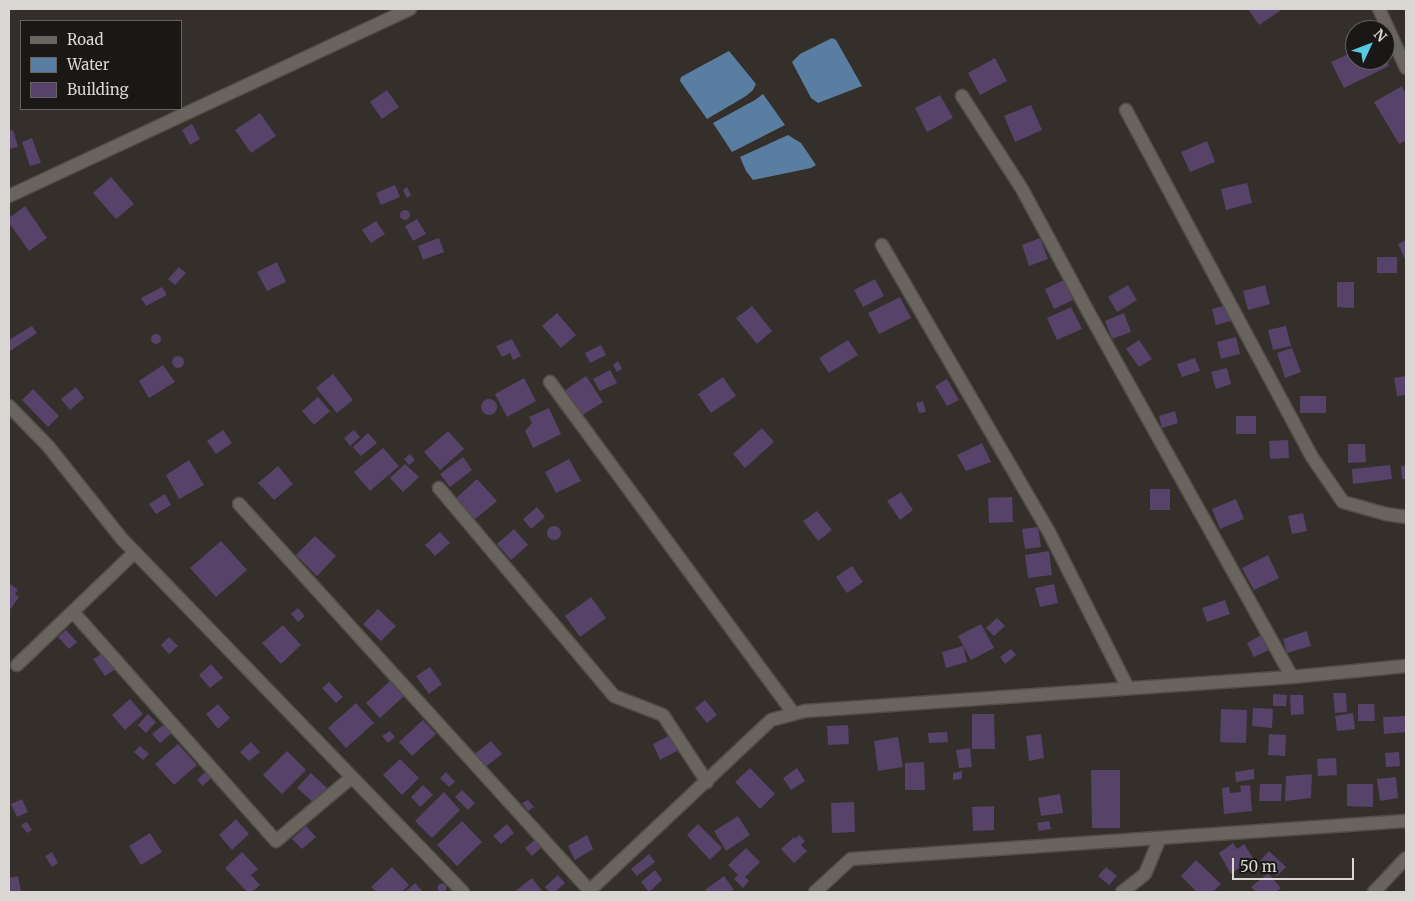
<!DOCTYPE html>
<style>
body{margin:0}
#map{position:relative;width:1415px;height:901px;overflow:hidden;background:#342f2b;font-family:Merriweather,serif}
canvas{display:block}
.frame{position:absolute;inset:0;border:10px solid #d9d6d3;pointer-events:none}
.legend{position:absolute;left:20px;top:20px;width:162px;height:90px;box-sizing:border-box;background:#1a1816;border:1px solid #666462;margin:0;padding:6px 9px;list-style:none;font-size:15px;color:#d9d6d3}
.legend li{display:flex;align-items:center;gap:10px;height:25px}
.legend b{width:25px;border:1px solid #666462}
.north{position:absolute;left:1345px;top:20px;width:50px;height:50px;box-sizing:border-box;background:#1a1816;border:1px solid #666462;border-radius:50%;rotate:47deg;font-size:14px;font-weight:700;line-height:20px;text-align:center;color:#d9d6d3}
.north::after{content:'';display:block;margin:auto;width:18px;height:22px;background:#58c9e3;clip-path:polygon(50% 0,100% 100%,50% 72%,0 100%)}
.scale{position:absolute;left:1232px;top:858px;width:122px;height:22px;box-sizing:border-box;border:2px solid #d9d6d3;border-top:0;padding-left:6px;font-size:15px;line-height:18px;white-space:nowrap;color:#d9d6d3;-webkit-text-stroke:4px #1a1816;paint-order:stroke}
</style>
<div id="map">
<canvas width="1415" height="901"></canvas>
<div class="frame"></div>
<ul class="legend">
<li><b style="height:6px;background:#6a645f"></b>Road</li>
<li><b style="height:14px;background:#5a7ea2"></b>Water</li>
<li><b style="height:14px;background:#57426a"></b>Building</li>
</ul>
<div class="north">N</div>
<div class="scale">50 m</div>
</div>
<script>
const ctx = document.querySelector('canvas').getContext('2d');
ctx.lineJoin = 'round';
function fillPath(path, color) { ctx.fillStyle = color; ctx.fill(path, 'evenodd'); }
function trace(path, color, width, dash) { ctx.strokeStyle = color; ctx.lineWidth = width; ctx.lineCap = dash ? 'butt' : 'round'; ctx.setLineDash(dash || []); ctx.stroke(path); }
fillPath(new Path2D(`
 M832 38 836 40 862 86 818 103 811 98 792 62 800 54Z
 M729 51 756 84 753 90 746 96 707 119 680 81 681 77Z
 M763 94 785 125 732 152 713 123 755 100Z
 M788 135 801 143 816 165 811 168 753 180 746 171 740 157Z`), '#5a7ea2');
fillPath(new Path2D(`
 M1248 9H1279L1280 11 1259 25Z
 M1355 51V60H1386L1389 66 1344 88 1331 62Z
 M995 58 1007 81 980 95 968 73Z
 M1402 86 1406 95V140L1399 144 1374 102Z
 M387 90 399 107 382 119 370 102Z
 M940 95 953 118 927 132 915 108Z
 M1031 105 1042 130 1015 142 1004 116Z
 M260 113 276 136 251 153 235 130Z
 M192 124 200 139 190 145 182 130Z
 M13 130 18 147 9 149V131Z
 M32 138 41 163 30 166 22 142Z
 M1207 141 1215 162 1190 172 1181 152Z
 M111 177 134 204 116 219 93 193Z
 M1247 183 1252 203 1226 210 1221 189Z
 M395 185 400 197 381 205 376 193Z
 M407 187 411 195 407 198 403 190Z
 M25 206 47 238 29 251 9 223V218Z
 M400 215a5 5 0 1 1 10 0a5 5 0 1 1-10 0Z
 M417 219 426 234 413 241 405 226Z
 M376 221 385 234 371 243 362 230Z
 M439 238 444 252 423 260 418 246Z
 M1040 238 1048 259 1029 266 1022 245Z
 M1406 240V261L1398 244Z
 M1377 257H1397V273H1377Z
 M277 262 286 282 267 291 257 272Z
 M179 267 186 273 175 285 168 279Z
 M875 279 884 296 863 307 854 290Z
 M1064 280 1073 300 1054 309 1045 289Z
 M1337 282H1354V308L1337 307Z
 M1128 285 1137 300 1117 312 1108 297Z
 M1265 285 1270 304 1248 310 1243 291Z
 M162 287 167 295 146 306 141 298Z
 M900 297 911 318 879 334 868 313Z
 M1227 305 1231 321 1216 325 1212 309Z
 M752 306 772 331 757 344 736 318Z
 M1071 307 1082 329 1057 340 1047 318Z
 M557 313 576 335 561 348 542 326Z
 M1124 313 1131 332 1112 339 1105 321Z
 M32 326 37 333 10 351 9 340Z
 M1286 326 1291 346 1273 350 1268 330Z
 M151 339a5 5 0 1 1 10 0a5 5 0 1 1-10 0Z
 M1236 337 1240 354 1221 359 1217 342Z
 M512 339 521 356 513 360 510 353 502 357 496 346Z
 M848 340 858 355 829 373 819 358Z
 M1139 340 1152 359 1139 367 1126 349Z
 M601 345 606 355 590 363 585 353Z
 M1292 348 1301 372 1285 378 1277 353Z
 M172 362a6 6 0 1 1 12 0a6 6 0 1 1-12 0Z
 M1195 358 1200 371 1182 377 1177 364Z
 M618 361 622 369 617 372 613 365Z
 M163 365 175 382 149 398 139 381Z
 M1227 368 1231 384 1216 389 1211 372Z
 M610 370 617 383 600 391 593 379Z
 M333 374 353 400 337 413 316 388Z
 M586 376 603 402 581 416 564 391Z
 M1406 376V395L1397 396 1394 378Z
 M723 377 736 396 711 413 698 394Z
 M524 378 536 401 507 417 495 394Z
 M947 379 959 400 947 406 935 386Z
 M76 387 84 398 70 410 61 399Z
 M33 389 59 416 48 427 22 400Z
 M1300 396H1326V413H1300Z
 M318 397 330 411 314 425 302 411Z
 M481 407a8 8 0 1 1 16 0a8 8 0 1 1-16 0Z
 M923 401 926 412 919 413 916 403Z
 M549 408 561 434 533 448 525 431 532 423 529 417Z
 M1175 411 1178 423 1162 428 1159 416Z
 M1236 416H1256V434H1236Z
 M762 428 774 442 745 468 733 454Z
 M223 430 232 443 216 454 207 441Z
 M354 430 360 437 350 446 344 438Z
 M448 431 464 449 440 470 424 452Z
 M368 433 377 443 361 456 353 447Z
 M1288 440 1289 458 1270 459 1269 441Z
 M982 443 991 462 966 471 957 455Z
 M1348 444H1365L1366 462 1348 463Z
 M383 448 399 466 370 491 354 472Z
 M410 454 415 460 409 465 404 459Z
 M463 457 472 470 450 487 440 474Z
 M569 459 581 481 556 493 545 472Z
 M189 460 204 485 179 499 166 475Z
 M405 464 419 477 403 492 390 478Z
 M1390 465 1392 479 1353 484 1352 469Z
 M278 466 293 484 274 500 258 483Z
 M1401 466H1406V479H1402Z
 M477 479 497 501 474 520 455 499Z
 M1150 489H1170V510H1150Z
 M901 492 913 510 900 520 887 501Z
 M165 494 171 505 156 514 149 504Z
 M1012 497 1013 522 989 523 988 498Z
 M1236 499 1244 519 1220 529 1212 509Z
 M537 507 545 517 531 529 523 519Z
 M817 511 832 530 818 541 803 521Z
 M1303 513 1307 531 1292 534 1288 516Z
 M547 533a7 7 0 1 1 14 0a7 7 0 1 1-14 0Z
 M1038 527 1041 547 1025 549 1022 529Z
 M514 529 528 545 511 560 497 544Z
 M440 532 450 543 435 556 425 545Z
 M315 536 336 556 317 576 296 555Z
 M221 541 247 570 216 597 190 568Z
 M1049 551 1052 575 1028 578 1025 555Z
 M1268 555 1279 578 1254 590 1242 568Z
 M852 566 863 582 847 593 836 577Z
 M9 583 18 590 15 594 19 597 9 611Z
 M1054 584 1058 603 1040 607 1035 588Z
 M591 597 606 618 580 637 565 616Z
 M1225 600 1230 614 1207 622 1202 608Z
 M298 608 305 616 298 622 291 614Z
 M378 609 396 626 381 641 363 624Z
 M997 618 1005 626 994 636 986 628Z
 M981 624 994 648 971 660 958 636Z
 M283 625 301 645 281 664 262 643Z
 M66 630 77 642 69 649 58 637Z
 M1307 631 1311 646 1287 653 1283 639Z
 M1265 633 1273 648 1254 657 1247 643Z
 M169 637 178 646 169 654 161 645Z
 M963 646 967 662 946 668 942 652Z
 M1011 649 1016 655 1005 664 1000 657Z
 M106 651 117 668 105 676 93 659Z
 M211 664 223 678 210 688 199 675Z
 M430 667 442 684 429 694 416 676Z
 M390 681 404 696 380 718 366 703Z
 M329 682 343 697 336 703 322 688Z
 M1333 693H1346L1347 712 1335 713Z
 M1273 694 1287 695 1286 706H1273Z
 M1290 695H1303L1304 714 1291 715Z
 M130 699 143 714 125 730 112 715Z
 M705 700 717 715 707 723 695 708Z
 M356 703 374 723 346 748 328 728Z
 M218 704 230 718 218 729 206 714Z
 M1358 704H1374L1375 721H1358Z
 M1253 708 1273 709 1272 728 1252 726Z
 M1221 709 1247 710 1246 743 1220 742Z
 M1353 713 1355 729 1337 731 1335 716Z
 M148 714 156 722 146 733 138 725Z
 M972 714H994L995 749H972Z
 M1405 716 1406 732 1384 734 1383 717Z
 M423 720 436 734 412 756 399 742Z
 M167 722 174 731 160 743 152 734Z
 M848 725 849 744 828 745 827 726Z
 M390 731 395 737 388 743 382 736Z
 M947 732 948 742 929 743 928 733Z
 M672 734 679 750 660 760 653 744Z
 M1041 734 1044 758 1029 761 1026 736Z
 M1269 734 1286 735 1285 756 1268 755Z
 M898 737 903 767 878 771 874 741Z
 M491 741 502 754 483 769 472 756Z
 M251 742 260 752 249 761 240 752Z
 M178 744 197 765 174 785 155 764Z
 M140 746 149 754 143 760 134 752Z
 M970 748 972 767 959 768 956 750Z
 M287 751 306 770 282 794 263 775Z
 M1399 752 1400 766 1386 767 1385 753Z
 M1336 758 1337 775 1318 776 1317 759Z
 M400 759 419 778 402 795 383 775Z
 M924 762 925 790H905V763Z
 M750 768 775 794 760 809 735 782Z
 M797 768 805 781 791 790 783 778Z
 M208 769 214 775 203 786 197 780Z
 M1254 769V779L1236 782 1235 772Z
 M1091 770H1120V828H1092Z
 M962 771V779L953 780V773Z
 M446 772 455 782 449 787 440 778Z
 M311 773 327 788 314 803 297 788Z
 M1312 774 1311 798 1285 801 1286 776Z
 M1396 777 1398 798 1380 801 1377 779Z
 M1260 784H1282L1281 801H1259Z
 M1347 784H1373V807L1347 806Z
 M423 785 433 795 420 807 411 797Z
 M1250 785 1252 811 1224 814 1222 788 1229 787 1230 793 1241 792 1240 786Z
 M462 790 475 803 468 810 455 797Z
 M444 792 460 810 432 838 415 821Z
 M1060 794 1063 813 1041 816 1038 798Z
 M22 799 28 812 17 817 11 804Z
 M528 800 534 807 528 811 522 803Z
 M854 802 855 832 832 833 831 803Z
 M994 806V830L973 831 972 807Z
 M738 816 750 835 726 851 714 831Z
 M236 819 249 834 232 850 219 835Z
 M462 821 482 842 457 866 437 845Z
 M1049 821 1051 829 1039 831 1037 823Z
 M27 822 32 830 27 833 21 825Z
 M507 824 514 833 501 844 493 836Z
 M698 824 722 848 710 860 687 835Z
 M306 826 316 837 302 849 292 839Z
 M150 833 162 852 141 865 129 846Z
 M587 835 593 849 575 860 568 846Z
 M799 835 805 841 801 845 807 851 794 863 781 849 794 837 795 839Z
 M537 838 543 846 532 856 525 848Z
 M1233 843 1237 849 1244 844 1253 858 1231 874 1219 853Z
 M746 848 760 862 745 877 749 881 743 888 734 879 738 875 728 865Z
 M1269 851 1286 867 1277 876 1260 861Z
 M52 852 58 863 52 867 45 856Z
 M242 852 258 869 251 875 260 885 252 892H247L225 868Z
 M649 854 655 862 637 876 631 869Z
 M1196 860 1221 884 1213 892H1197L1181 876Z
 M392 867 409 885 402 892H377L371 887Z
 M1106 867 1117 876 1109 885 1098 876Z
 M655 870 662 880 649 892 641 882Z
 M1268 873 1281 888 1276 892H1256L1251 887Z
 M558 875 565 883 555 892H549L545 887Z
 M18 876 21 891 9 892V878Z
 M724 876 734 890 730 892H707L705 890Z
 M532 878 543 892H514Z
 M415 883 423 892H405Z
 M437.5 888a4.5 4.5 0 1 1 9 0a4.5 4.5 0 1 1-9 0Z`), '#57426a');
const minor = new Path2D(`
 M1379 9 1406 68
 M962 96 1022 189 1090 315 1292 677
 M1126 110 1312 457 1343 502 1386 514 1406 517
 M9 196 410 9
 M882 245 1049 532 1128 688
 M550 382 794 714
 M9 406 48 446 122 539 463 892
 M439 488 614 696 663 715 707 782
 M239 504 590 891
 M73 612 276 841 352 777
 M17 665 135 552
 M588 892 771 720 805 711 1292 677 1406 666
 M815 892 851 859 1406 821
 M1122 892 1145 874 1160 838
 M1374 892 1406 858`);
trace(minor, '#514d49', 15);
trace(minor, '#6a645f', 12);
</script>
